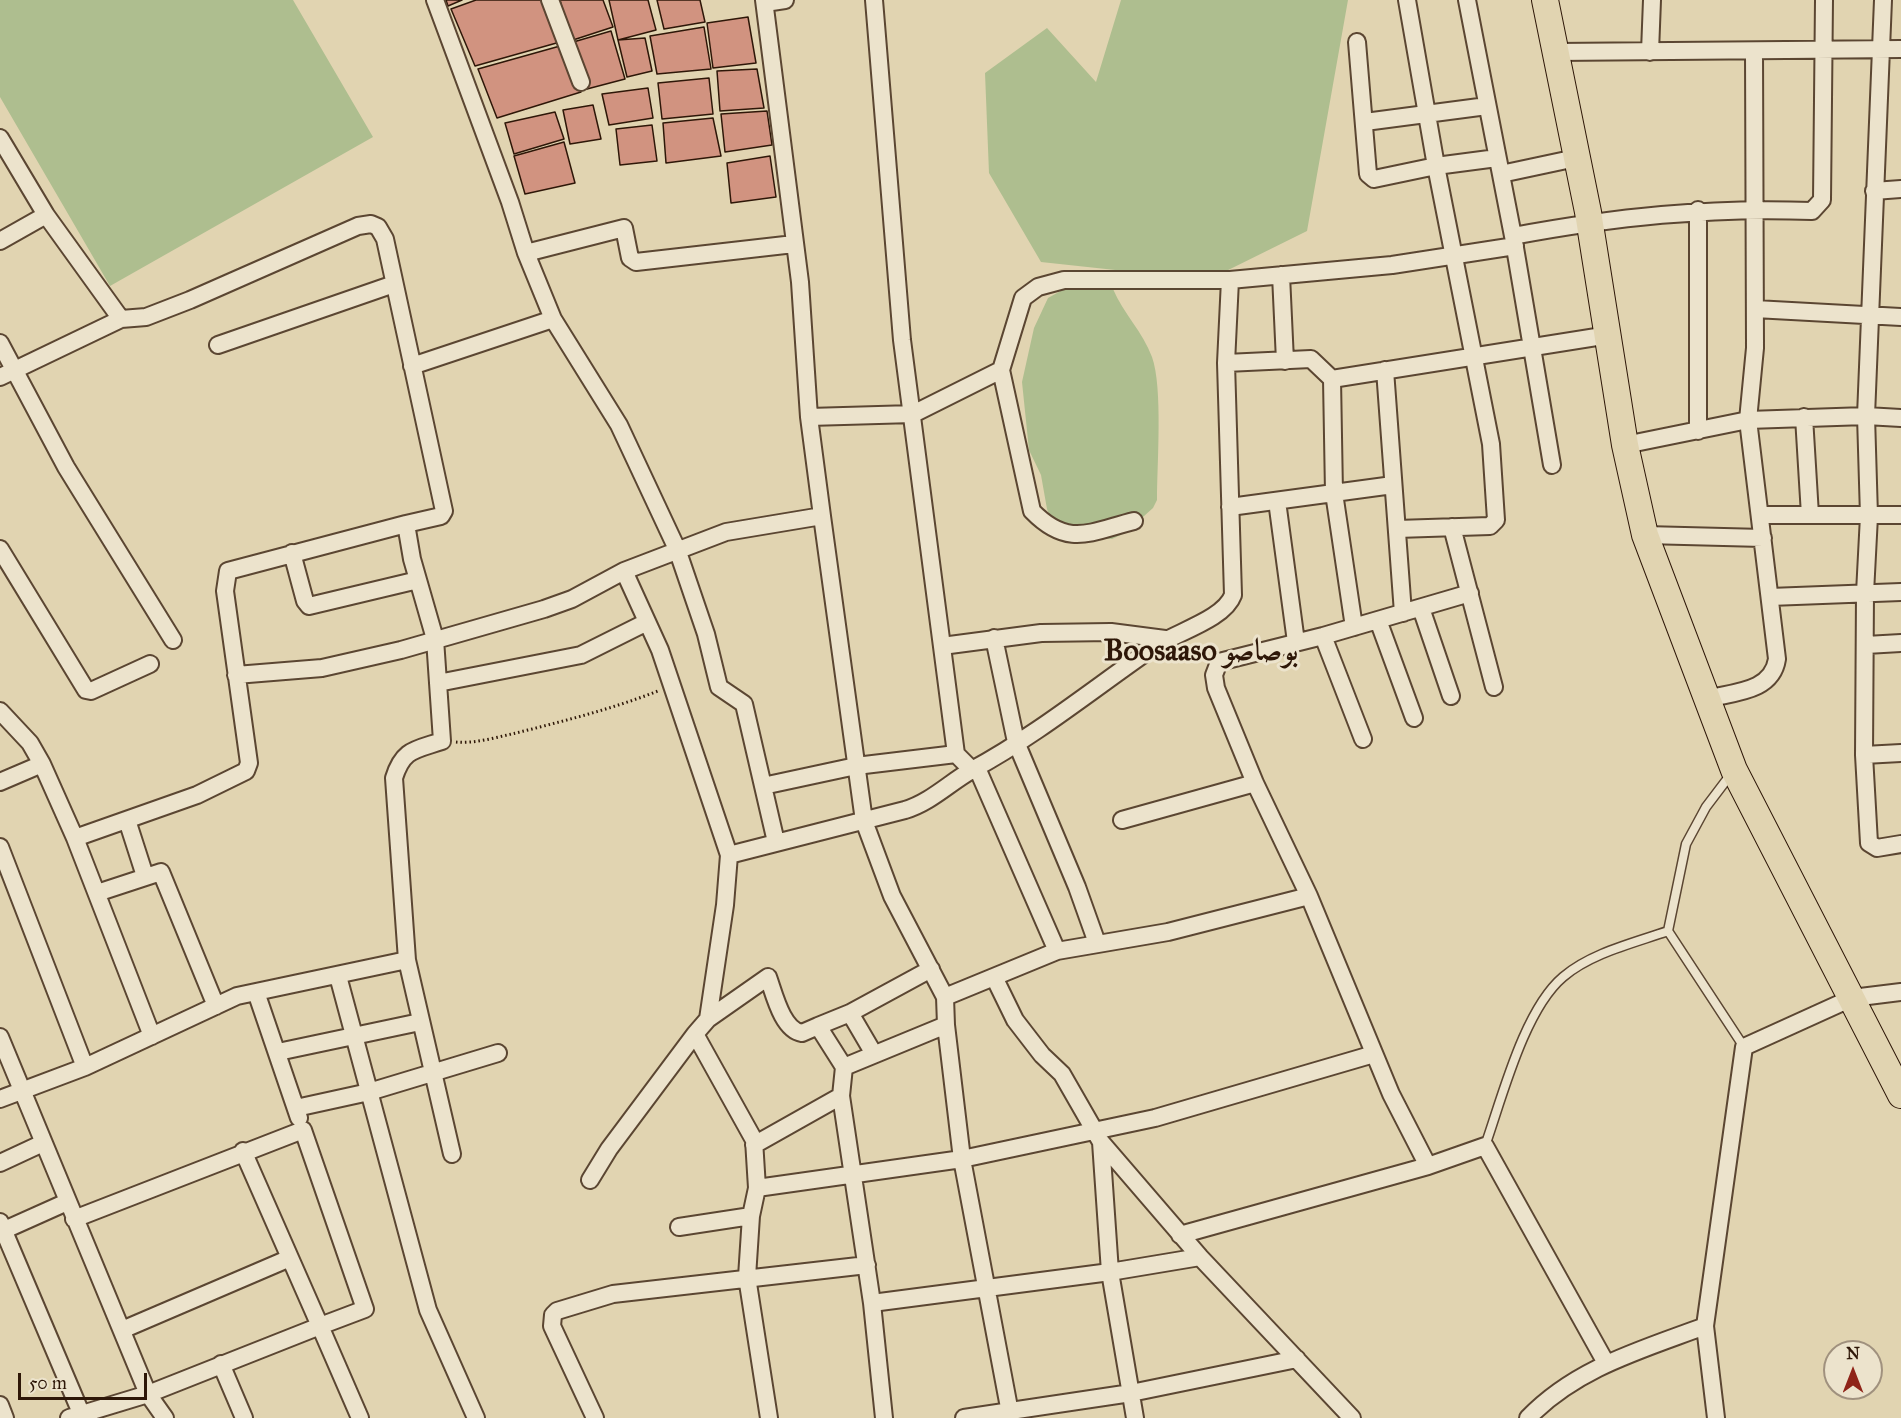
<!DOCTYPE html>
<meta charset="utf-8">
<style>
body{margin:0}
#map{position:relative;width:1901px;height:1418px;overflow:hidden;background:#e1d4b1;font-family:"IM FELL Great Primer",serif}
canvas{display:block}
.north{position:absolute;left:1823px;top:1340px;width:60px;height:60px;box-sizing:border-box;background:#ece3cc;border:2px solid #a0917e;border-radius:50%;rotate:0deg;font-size:16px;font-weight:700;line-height:24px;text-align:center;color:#2e1708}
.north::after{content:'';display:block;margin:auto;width:21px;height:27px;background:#8f2418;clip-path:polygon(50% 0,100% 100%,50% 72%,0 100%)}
.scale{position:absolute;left:18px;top:1373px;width:129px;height:27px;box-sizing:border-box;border:3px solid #2e1708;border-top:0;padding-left:8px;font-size:18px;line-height:21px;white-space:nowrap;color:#2e1708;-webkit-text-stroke:4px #ece3cc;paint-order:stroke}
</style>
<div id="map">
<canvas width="1901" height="1418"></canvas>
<div class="north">N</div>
<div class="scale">50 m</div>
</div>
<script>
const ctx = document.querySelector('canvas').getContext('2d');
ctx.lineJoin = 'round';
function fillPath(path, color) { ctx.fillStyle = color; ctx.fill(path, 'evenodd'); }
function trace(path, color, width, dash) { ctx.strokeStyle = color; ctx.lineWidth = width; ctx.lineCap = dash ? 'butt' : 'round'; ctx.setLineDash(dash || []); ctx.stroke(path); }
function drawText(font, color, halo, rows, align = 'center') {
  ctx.font = font + ' "IM FELL Great Primer",Amiri,serif'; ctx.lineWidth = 6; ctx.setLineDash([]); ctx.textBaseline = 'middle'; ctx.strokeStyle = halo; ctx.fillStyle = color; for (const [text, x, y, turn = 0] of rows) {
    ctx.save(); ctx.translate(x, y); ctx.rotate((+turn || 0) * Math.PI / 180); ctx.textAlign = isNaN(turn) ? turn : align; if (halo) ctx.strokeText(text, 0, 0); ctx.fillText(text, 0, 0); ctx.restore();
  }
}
fillPath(new Path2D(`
 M0 0H293L373 137 110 286 0 97Z
 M1121 0H1348L1307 231 1208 280 1041 262 989 173 985 73 1047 28 1096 82Z
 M1086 286 1113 289C1123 313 1143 332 1152 357 1163 388 1157 464 1157 500L1153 508 1125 533 1112 539 1066 536 1054 527 1047 509 1041 475 1029 450 1022 382 1034 328 1048 298 1066 288Z`), '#aebe8f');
const building = new Path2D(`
 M446 0H462L448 6Z
 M476 0H544L560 42 475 66 451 9Z
 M560 0H603L613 27 570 41Z
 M609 0H648L656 30 618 40Z
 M657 0H700L705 22 664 29Z
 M748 17 756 63 713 68 707 23Z
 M704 27 711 69 657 74 650 36Z
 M611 31 625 79 587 89 570 43Z
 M645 38 652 71 627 77 618 40Z
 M560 46 581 92 497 118 478 69Z
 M757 69 764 108 720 111 717 71Z
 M709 78 713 114 662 119 658 83Z
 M648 88 653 118 609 125 602 94Z
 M593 105 601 139 570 144 563 110Z
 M767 111 772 145 725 152 721 114Z
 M555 112 564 139 514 154 505 123Z
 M713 118 721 156 666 163 663 123Z
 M652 125 657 161 620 165 616 129Z
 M564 142 575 183 525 194 514 156Z
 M770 156 776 197 731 203 727 163Z`);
fillPath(building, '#d19380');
trace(building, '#2e1708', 1.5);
const service = new Path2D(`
 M1731 774 1706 807 1686 844 1668 931 1744 1047
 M1485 1146C1502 1098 1524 1010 1563 977 1591 953 1634 943 1668 931`);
const minor = new Path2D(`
 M435 0 510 202 526 253 553 319 619 425 677 549 706 634 719 687 744 704 776 842
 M550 0 581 82
 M874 0 902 340 956 754 972 770
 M1467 0 1513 236 1552 465
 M1883 0 1866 416 1869 516 1865 593 1864 755 1869 843 1877 848 1901 844
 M765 3 785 0
 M1357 42 1368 174 1374 179 1436 166 1497 158
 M1556 52 1901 49
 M1650 52 1652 0
 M1365 122 1487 106
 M0 138 46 215 121 319 146 317 190 300 358 226 371 224 378 227 385 239 444 511 441 516 406 524 412 559 435 639 442 741C415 750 403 749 394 778L407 960 452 1154
 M1501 174 1576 158
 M1874 191 1901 189
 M1698 210V431
 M1513 236C1615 217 1708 207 1812 211L1822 200 1824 0
 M0 241 46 215
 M526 253 624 228 630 258 636 262 794 244
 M1281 275 1285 361
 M1755 309 1901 317
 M0 343 66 467 173 640
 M218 345 394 284
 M1226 363 1311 359 1332 379 1609 335
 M412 366 553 319
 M1001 370 1032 511C1068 548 1090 532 1134 521
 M1385 370 1403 613
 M0 377 121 319
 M1332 379 1334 493 1354 627
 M809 417 913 414 1001 370 1023 298 1038 287 1064 280H1230L1392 265 1515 246
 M1804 417 1810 515
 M1625 445 1748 420 1866 416 1901 418
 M1277 501 1296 642
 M1230 507 1393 485
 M1760 515H1901
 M822 516 864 821 892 896 945 997
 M1452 527 1494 687
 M1397 529 1490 526 1496 520 1491 444 1436 166 1407 0
 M1645 535 1763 538
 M0 549 86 690 91 691 150 664
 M292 553 305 601 309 606 418 580
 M624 571 660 650 729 855 725 905 708 1019 695 1034 754 1140 757 1188 751 1216 747 1277 769 1418
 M1770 597 1901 592
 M1421 608 1451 696
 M1378 620 1414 718
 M1323 636 1363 739
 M994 638 1016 742 1077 887 1097 943
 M1866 645 1901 643
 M942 646 1041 633 1111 632 1165 639
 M236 675 322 668 401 650 544 609 572 599 624 571 726 532 822 516 809 417 800 282 764 0
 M438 683 581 655 647 622
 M1706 699C1734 692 1772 692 1777 659L1748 420 1755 348 1754 51
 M0 711 30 743 42 764
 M1864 755 1901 753
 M977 768 1057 951
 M0 782 42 764 75 838 152 1036
 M763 786 856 766 956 754
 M127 820 145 876
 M1122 820 1255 783
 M75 838 197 795 246 771 249 763 225 591 228 571 406 524
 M0 847 85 1067
 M729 855 905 810C931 802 949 783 972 770 1035 736 1092 690 1151 649 1173 633 1224 620 1233 595L1226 363 1230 280
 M97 893 161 872 216 1006
 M338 976 428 1310 476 1418
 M994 977 1015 1020 1042 1055 1062 1074 1101 1142 1200 1257 1352 1418
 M256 992 299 1118
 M850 1013 874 1054
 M708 1019 768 977C774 993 782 1030 802 1033L818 1026 844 1067 841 1096 872 1303 884 1418
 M946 1025 962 1159 1011 1418
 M818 1026 850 1013 931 969
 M0 1037 148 1394 165 1418
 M278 1052 420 1022
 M844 1067 946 1025 945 997 1057 951 1168 932 1309 896
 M0 1099 85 1067 237 996 407 960
 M296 1108 369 1092 498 1053
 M1101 1142 1110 1272 1135 1418
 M754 1145 841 1096
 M0 1163 43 1143
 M1428 1166 1391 1094 1309 896 1255 783 1216 688 1214 675 1219 662 1323 636 1470 593
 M590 1180 609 1149 695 1034
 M757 1188 962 1159 1155 1118 1374 1054
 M74 1219 303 1130 365 1309 320 1326 360 1418
 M0 1222 81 1413
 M679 1227 751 1216
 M0 1232 67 1202
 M1180 1235 1428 1166 1485 1146 1606 1363
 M872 1303 1110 1272 1200 1257
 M1705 1326 1716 1418
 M122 1330 290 1258
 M221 1364 244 1418
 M0 1405 5 1418
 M69 1418 148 1394 320 1326 243 1151
 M595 1418 552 1326 553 1315 557 1311 613 1294 867 1265
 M964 1418 1131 1393 1297 1359
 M1528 1418C1576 1368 1641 1350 1705 1326L1744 1047 1852 998 1901 992`);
const primary = new Path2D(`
 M1545 0 1588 212 1625 445 1645 535 1734 770 1901 1095`);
trace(service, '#5b4632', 11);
trace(minor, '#5b4632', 20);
trace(primary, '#2e1708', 28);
trace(new Path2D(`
 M456 742C475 744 497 737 516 733 564 721 612 709 658 691`), '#2e1708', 3, [1.5, 3]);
trace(service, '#ece3cc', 8);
trace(minor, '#ece3cc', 16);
trace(primary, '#e1d4b1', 26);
drawText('bold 30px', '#2e1708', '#ece3cc', [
 ["Boosaaso بوصاصو",1201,653]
]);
</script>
